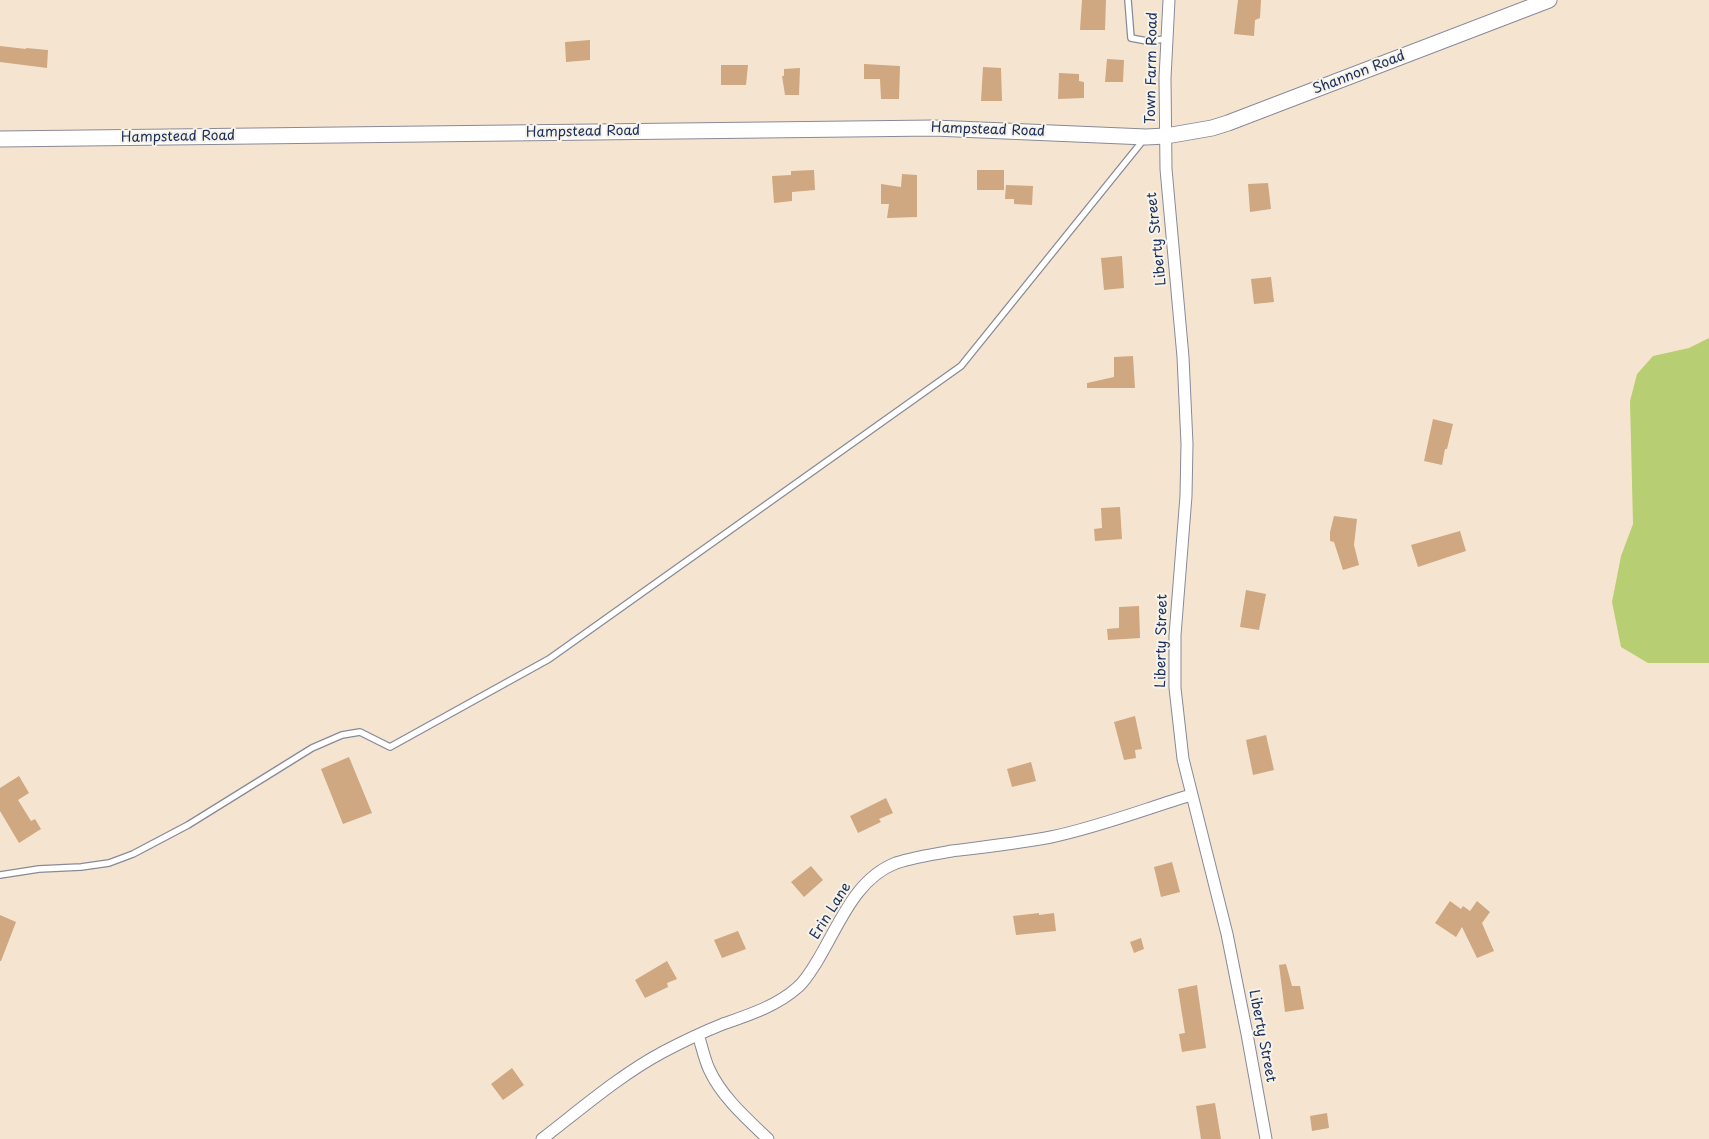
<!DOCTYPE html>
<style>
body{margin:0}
canvas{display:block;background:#f5e5d0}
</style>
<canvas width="1709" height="1139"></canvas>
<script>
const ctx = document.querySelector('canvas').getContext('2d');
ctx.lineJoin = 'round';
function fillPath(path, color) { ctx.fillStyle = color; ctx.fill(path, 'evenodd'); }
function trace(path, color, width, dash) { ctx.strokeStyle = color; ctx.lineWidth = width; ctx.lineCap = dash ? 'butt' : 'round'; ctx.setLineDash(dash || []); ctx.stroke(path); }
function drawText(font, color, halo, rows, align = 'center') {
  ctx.font = font + ' "Playpen Sans",sans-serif'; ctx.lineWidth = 4; ctx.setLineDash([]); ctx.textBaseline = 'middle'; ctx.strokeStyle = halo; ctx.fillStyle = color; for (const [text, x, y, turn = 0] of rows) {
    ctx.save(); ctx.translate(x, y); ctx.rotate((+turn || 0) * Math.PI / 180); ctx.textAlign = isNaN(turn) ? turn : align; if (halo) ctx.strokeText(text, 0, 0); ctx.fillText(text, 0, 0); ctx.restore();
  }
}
fillPath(new Path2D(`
 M1709 338V663H1648L1621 647 1612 602 1621 556 1633 524 1630 401 1637 374 1653 356 1689 348Z`), '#b8ce72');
fillPath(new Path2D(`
 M1082 0H1106L1105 30H1080Z
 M1238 0H1261L1260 18 1255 20 1254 36 1234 34Z
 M590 40V60L566 62 565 42Z
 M0 46 26 49V48L48 50 47 68 0 62Z
 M1107 59 1124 60 1123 82H1105Z
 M864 64 900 66 899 99H881L880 79H864Z
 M721 65H748L746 85H721Z
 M983 67 1001 68 1002 101H981Z
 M800 68 799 95H785L782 76H784V69Z
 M1059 73 1079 74V81L1084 82V98L1058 99Z
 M814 170 815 190 792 192V201L774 203 772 176 791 175V171Z
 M977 170H1004V190H977Z
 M902 174 917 175V217L887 218 889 204H881V184L901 187Z
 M1268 183 1271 209 1250 212 1248 184Z
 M1006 185 1033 186 1032 205 1014 204V199H1005Z
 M1122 256 1124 288 1104 290 1101 258Z
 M1271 277 1274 302 1254 304 1251 279Z
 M1133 356 1135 388H1087V383L1114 377V357Z
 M1433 419 1453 424 1447 449H1445L1442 465 1424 461Z
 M1120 507 1122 539 1095 541 1094 529 1102 528 1101 508Z
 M1334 516 1357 519 1354 545 1359 565 1343 570 1334 542 1330 541V532Z
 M1460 531 1466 551 1418 567 1411 545Z
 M1246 590 1266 594 1259 630 1240 627Z
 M1139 606 1140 638 1108 640 1107 629 1119 628V607Z
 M1135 716 1142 749 1135 750 1136 758 1124 760 1114 722Z
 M1266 735 1274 770 1253 775 1246 740Z
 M349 757 372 813 343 824 321 769Z
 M1031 762 1036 781 1012 787 1007 769Z
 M19 776 29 793 18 800 31 821 35 819 41 829 19 843 0 811V788Z
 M886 798 893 813 879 819 881 822 858 833 850 816Z
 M1172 862 1180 892 1161 897 1154 867Z
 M811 866 823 880 804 897 791 882Z
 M1450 901 1461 909 1463 906 1470 911 1477 901 1490 912 1482 923 1494 951 1477 958 1462 927 1456 937 1435 923Z
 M1039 913V915L1054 913 1056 931 1016 935 1013 916Z
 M0 915 16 922 1 961H0Z
 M738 931 746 949 722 958 714 940Z
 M1141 938 1144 949 1134 953 1130 942Z
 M667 961 677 979 667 983 668 987 645 998 635 980Z
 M1286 964 1292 986H1300L1304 1009 1285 1012 1279 965Z
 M1197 985 1206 1048 1182 1052 1179 1034 1185 1033 1178 989Z
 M512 1068 524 1085 503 1100 491 1084Z
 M1215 1103 1221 1139H1201L1196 1106Z
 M1327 1113 1329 1128 1312 1131 1310 1116Z`), '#cfa780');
const service = new Path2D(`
 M1128 0 1131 38 1147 41 1166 39
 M0 875 39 869 81 867 109 863 133 854 188 825 312 748 342 735 360 732 390 747 549 659 961 366 1145 138`);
const minor = new Path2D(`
 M1169 0 1165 78 1166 169 1183 357 1187 444 1186 496 1175 635V688L1183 759 1227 934 1247 1034 1266 1139
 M698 1035C702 1046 704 1058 709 1069 721 1096 747 1119 768 1139
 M542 1139C581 1109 620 1075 663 1052 682 1042 703 1032 723 1024 749 1015 777 1006 798 987 805 981 811 971 816 963 838 928 854 879 896 863 914 857 934 854 952 851 985 847 1019 843 1051 837 1099 827 1145 809 1191 795`);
const tertiary = new Path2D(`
 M0 139 934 128 1146 137 1166 136 1212 128 1228 123 1549 0`);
trace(service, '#888a97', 8);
trace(minor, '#888a97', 13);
trace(tertiary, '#888a97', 17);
trace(service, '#fff', 5.5);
trace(minor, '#fff', 11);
trace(tertiary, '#fff', 15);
drawText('14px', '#1b2f5e', '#f7f3e8', [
 ["Town Farm Road",1152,68,-89],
 ["Shannon Road",1359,73,-21],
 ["Hampstead Road",988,130,2],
 ["Hampstead Road",583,132,-1],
 ["Hampstead Road",178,137,-1],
 ["Liberty Street",1157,239,-96],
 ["Liberty Street",1162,641,-89],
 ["Erin Lane",831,911,-58],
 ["Liberty Street",1262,1036,79]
]);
</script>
